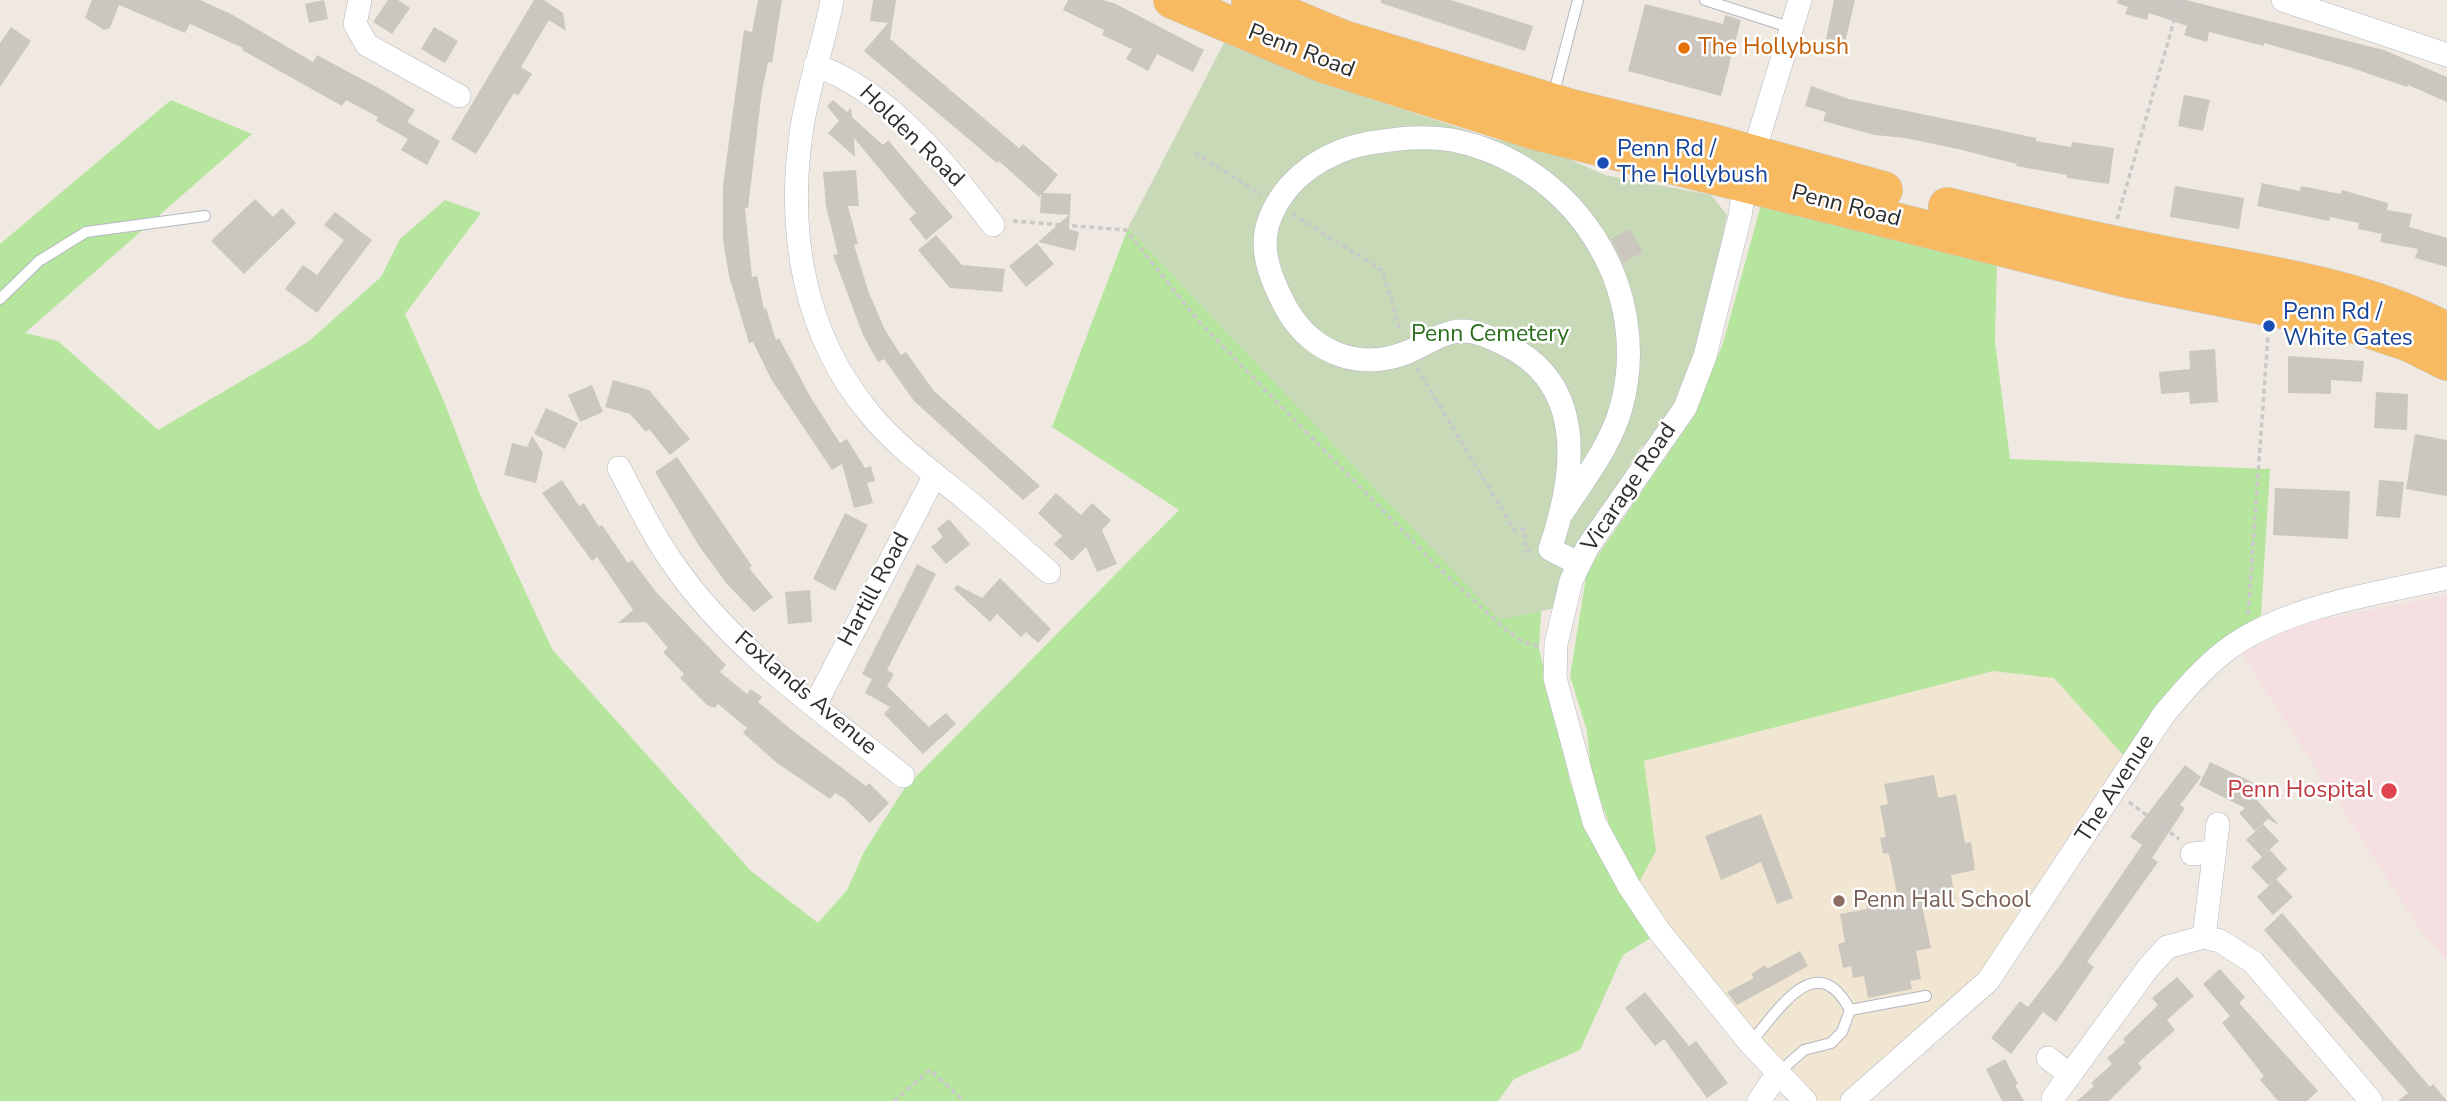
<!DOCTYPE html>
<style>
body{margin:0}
canvas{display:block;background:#efe9e1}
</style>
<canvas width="2447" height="1101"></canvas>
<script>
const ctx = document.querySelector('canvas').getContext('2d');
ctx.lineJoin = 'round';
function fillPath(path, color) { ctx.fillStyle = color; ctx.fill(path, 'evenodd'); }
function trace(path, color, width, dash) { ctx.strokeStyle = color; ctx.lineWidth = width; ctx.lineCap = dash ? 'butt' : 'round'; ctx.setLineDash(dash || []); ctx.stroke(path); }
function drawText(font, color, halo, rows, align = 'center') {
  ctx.font = font + ' "Nunito Sans",sans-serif'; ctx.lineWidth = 5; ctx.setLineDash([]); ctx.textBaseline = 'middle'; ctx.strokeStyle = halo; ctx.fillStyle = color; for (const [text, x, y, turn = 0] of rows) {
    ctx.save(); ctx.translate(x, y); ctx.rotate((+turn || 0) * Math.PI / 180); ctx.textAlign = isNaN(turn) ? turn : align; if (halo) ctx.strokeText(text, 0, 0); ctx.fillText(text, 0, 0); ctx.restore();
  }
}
fillPath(new Path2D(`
 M1993 671 2054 678 2124 756 1996 953 1970 983 1842 1101H1816L1739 1021 1658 918 1620 854 1591 774Z`), '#f0e6d1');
fillPath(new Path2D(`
 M2447 595V962L2420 929 2241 653 2303 623Z`), '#f5dfe0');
fillPath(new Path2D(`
 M171 100 252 134 25 333 58 341 158 430 308 342 381 277 400 239 445 200 481 213 405 314 443 399 479 492 552 649 751 871 818 923 847 890 864 852 904 789 1179 510 1052 427 1128 228 1500 619 1541 611 1539 649 1570 782 1587 830 1654 936 1623 955 1580 1050 1514 1079 1498 1101H0V244Z
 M1761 205 1997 260 1995 342 2010 459 2270 469 2261 615 2219 643 2174 684 2124 756 2054 678 1993 671 1644 761 1656 851 1638 884 1620 854 1591 774 1587 731 1570 676 1587 571 1694 416 1723 343Z`), '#b6e59e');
fillPath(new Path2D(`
 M1224 43 1347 91 1484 136 1564 157 1605 175 1711 195 1727 215 1695 366 1658 434 1641 447 1607 502 1560 607 1500 620 1128 228Z`), '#c8d9b8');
fillPath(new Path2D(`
 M92 0H200L231 14 313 62 317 55 384 91 415 110 407 122 440 141 427 165 401 150 408 139 376 121 378 117 346 100 342 106 242 50 243 48 190 24 185 33 119 5 110 28 104 30 85 18Z
 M324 0 328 19 309 23 305 4Z
 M388 0H398L410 8 392 34 373 22Z
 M534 0H544L563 13 566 31 549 20 521 67 532 74 518 96 514 93 476 154 451 139Z
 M758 0H782L772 63 768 62 762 91 748 208H745L752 277 757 276 764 309 766 308 776 340 779 338 811 398 840 443 847 439 865 468 871 466 875 481 867 483 873 503 854 508 842 464 832 470 771 379 753 342 749 343 729 276 723 240V185L744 30 752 32Z
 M873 0H896L890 39 1019 148 1023 144 1058 175 1043 193 1071 194 1069 229 1079 232 1075 251 1038 242 1069 215 1040 213 1041 194 1039 197 999 161 997 163 864 51 888 23 870 21Z
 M1068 0H1103L1116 4 1204 50 1193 72 1157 54 1148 71 1126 59 1132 49 1102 35 1104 30 1063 10Z
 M1381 0H1451L1533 26 1525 51 1381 3Z
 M1834 0H1855L1845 43 1826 39Z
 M2118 0H2186L2384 50 2447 77V102L2408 85 2407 87 2349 67 2264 43V46L2209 32 2207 42 2184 35 2187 26 2149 13 2147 20 2125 14 2128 7 2117 3Z
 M1645 4 1723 24 1725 15 1741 20 1721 96 1628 71Z
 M11 27 31 41 0 87V43Z
 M434 27 458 41 445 63 421 49Z
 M1811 86 1849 99 2004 131 2036 138V141L2071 147 2072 142 2114 148 2109 184 2067 178V175L2016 166 2017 164 1958 149 1905 138 1875 135 1823 121 1826 112 1805 106Z
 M2184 95 2210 100 2203 131 2178 126Z
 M833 100 847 112 851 108 852 117 883 145 888 140 953 217 926 240 909 219 916 213 854 138 855 157 828 133 839 121 827 106Z
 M856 170 859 206H848L858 244 854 245 869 293 885 330 901 355 906 352 934 391 1040 486 1023 500 914 401 884 359 878 362 863 335 833 255 838 254 826 206 823 172Z
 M2262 183 2300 191 2301 186 2341 194 2342 190 2388 203 2387 210 2412 214 2409 227 2447 238V267L2415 258 2418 249 2380 242 2382 234 2358 229 2359 223 2330 217 2329 221 2257 206Z
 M2175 186 2244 198 2239 229 2170 217Z
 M255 199 273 217 282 208 296 223 244 274 211 241Z
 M335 212 372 240 317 313 285 289 303 265 317 275 344 240 324 225Z
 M1630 229 1643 252 1623 263 1611 239Z
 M936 235 962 265 1005 269 1002 292 950 288 918 250Z
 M1037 243 1054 264 1026 287 1009 266Z
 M2215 349 2218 402 2190 404 2189 392 2161 394 2159 372 2190 369 2189 351Z
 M2288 356 2364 361 2362 382 2331 380V394L2288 393Z
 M613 380 649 390 690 439 670 455 649 429 646 432 630 414 605 407Z
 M592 385 603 412 580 422 568 395Z
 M2376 392 2408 394 2407 430 2374 428Z
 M546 408 578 423 565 449 534 434Z
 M2415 434 2447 440V496L2406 489Z
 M532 436 543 453 536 483 504 475 512 443 527 447Z
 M677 457 752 566 749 568 773 597 754 612 727 584 699 546 655 472Z
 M562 480 579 506 584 503 599 527 602 525 628 563 632 560 656 592 726 665 720 672 747 694 751 689 762 697 758 702 793 731 866 786 869 783 889 803 870 823 845 799 835 793 830 799 777 763 743 733 747 728 718 704 715 708 707 705 680 678 684 674 663 652 668 648 646 622 618 623 633 610 597 557 592 561 542 493Z
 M2379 480 2404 482 2400 518 2376 516Z
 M2275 488 2350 491 2348 539 2273 535Z
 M1056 493 1081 515 1092 503 1111 520 1102 530 1117 564 1097 572 1086 547 1072 561 1054 544 1062 536 1038 513Z
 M845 513 868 525 835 591 813 579Z
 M949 519 970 544 946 564 931 547 943 537 937 529Z
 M917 564 936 574 887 670 894 674 887 686 929 727 946 713 956 724 923 754 884 714 890 707 865 693 872 679 862 674Z
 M1000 578 1051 629 1038 643 1026 632 1021 637 997 614 990 622 954 589 957 585 982 598Z
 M810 590 812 622 788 624 785 592Z
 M2210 762 2254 783 2250 792 2279 825 2268 819 2255 831 2239 813 2245 808 2199 785Z
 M2185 765 2201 777 2180 805 2185 808 2152 858 2158 862 2087 962 2094 967 2056 1022 2043 1012 2011 1054 1991 1038 2020 1001 2028 1007 2061 964 2142 845 2130 837Z
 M1934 775 1938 798 1956 794 1965 843 1971 842 1975 870 1951 875 1955 899 1922 905 1931 948 1916 951 1921 979 1910 981 1912 989 1868 998 1864 976 1853 978 1851 966 1843 968 1838 944 1845 942 1840 914 1867 909 1865 899 1897 893 1890 858 1888 853 1883 854 1880 838 1886 837 1880 806 1888 804 1884 784Z
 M1761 814 1793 898 1777 904 1761 862 1721 880 1705 836Z
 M2263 824 2279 841 2262 857 2246 840Z
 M2270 850 2287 869 2269 886 2251 867Z
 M2276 879 2293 897 2273 915 2257 897Z
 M2282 913 2430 1087 2433 1084 2447 1101H2398L2408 1093 2264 930Z
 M1800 951 1808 966 1737 1005 1727 992 1754 978 1751 974 1765 965 1767 969Z
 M2220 969 2245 997 2239 1003 2318 1091 2307 1101H2278L2260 1080 2264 1076 2222 1023 2230 1016 2203 984Z
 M2177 977 2194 996 2167 1020 2175 1030 2138 1063 2142 1068 2109 1101H2077L2094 1086 2091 1083 2112 1064 2107 1058 2125 1042 2123 1039 2158 1005 2152 998Z
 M1645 992 1689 1046 1696 1041 1728 1083 1707 1098 1664 1039 1655 1046 1625 1008Z
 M2005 1059 2018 1084 2015 1085 2024 1101H2002L1986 1069Z`), '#cbc7bf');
const service = new Path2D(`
 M1705 0 1792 28
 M1553 96 1578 0
 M0 299 39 261 86 232 205 216
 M1850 1010 1926 996
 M1750 1043C1777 1013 1816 945 1850 1010L1842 1032 1831 1043 1804 1050 1778 1073`);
const minor = new Path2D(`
 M360 0 355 24 367 45 459 96
 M832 0C824 45 807 88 801 134 787 234 804 335 870 414 898 448 935 474 969 502 996 524 1022 549 1049 572
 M1800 0 1745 182 1740 216 1705 356 1685 408 1587 548 1571 581 1556 644 1555 678 1594 822 1629 886 1659 931 1750 1043 1805 1101
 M2283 0 2447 55
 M815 65C890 92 946 164 993 225
 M619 468C636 500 651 532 672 562 732 650 821 710 903 776
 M1562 513C1584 479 1610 447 1621 408 1654 288 1574 164 1452 140 1424 135 1397 139 1369 143 1326 151 1284 178 1269 221 1259 248 1270 276 1282 300 1306 350 1355 373 1408 352 1425 345 1442 332 1460 331 1477 330 1494 339 1508 346 1589 387 1574 479 1550 549L1579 564
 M815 705 935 475
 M2192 854 2214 852
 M2204 937 2218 824
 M2048 1058 2070 1075
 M2053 1098 2148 968 2167 947 2204 937 2220 941 2253 962 2371 1101
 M1759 1101 1778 1073
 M1852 1101 1988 981 2164 714C2183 692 2201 670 2224 652 2280 607 2378 593 2447 578`);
const trunk = new Path2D(`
 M1172 0 1323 64 1538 132 2127 279 2352 324 2409 343 2447 362
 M1250 0 1344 39 1572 108 1711 142 1884 190
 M1947 206C2023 225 2099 242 2176 257 2266 274 2364 287 2447 331`);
trace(service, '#b4b7c1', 12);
trace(minor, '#b4b7c1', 24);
trace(trunk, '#c9c9c9', 38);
trace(new Path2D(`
 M1195 153 1262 195
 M1292 214 1382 270 1401 332
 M2117 219 2180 0
 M1013 221 1126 230 1200 323 1441 570 1505 629 1523 642 1538 646
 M1417 368 1515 531 1524 529 1526 551H1532
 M2248 614 2268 335
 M2129 802 2179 839
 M894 1101 930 1070 964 1101`), '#c9c9c9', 3.5, [5, 3.5]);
trace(service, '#fff', 10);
trace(minor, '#fff', 23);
trace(trunk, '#f8ba60', 37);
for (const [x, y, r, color] of [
 [1684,48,7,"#e8710a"],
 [1603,163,7,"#1a4fb4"],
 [2269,326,7,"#1a4fb4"],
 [2389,791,9,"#e0444e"],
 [1839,901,7,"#8d6e63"]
]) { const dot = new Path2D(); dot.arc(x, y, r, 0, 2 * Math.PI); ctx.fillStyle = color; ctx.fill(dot); trace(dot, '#fff', 2.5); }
drawText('23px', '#c56008', '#fff', [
 ["The Hollybush",1698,48]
], 'left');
drawText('23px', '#2e2e2e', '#fff', [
 ["Penn Road",1301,52,21],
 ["Holden Road",911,137,44],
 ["Penn Road",1846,207,14],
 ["Vicarage Road",1630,488,-56],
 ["Hartill Road",875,590,-62],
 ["Foxlands Avenue",805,694,40],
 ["The Avenue",2116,789,-57]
]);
drawText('23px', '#164399', '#fff', [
 ["Penn Rd /",1617,150],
 ["The Hollybush",1617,176],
 ["Penn Rd /",2283,313],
 ["White Gates",2283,339]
], 'left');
drawText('23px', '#2c6e1b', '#fff', [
 ["Penn Cemetery",1490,335]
]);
drawText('23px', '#be3a42', '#fff', [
 ["Penn Hospital",2373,791]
], 'right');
drawText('23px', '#785e54', '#fff', [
 ["Penn Hall School",1853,901]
], 'left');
</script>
